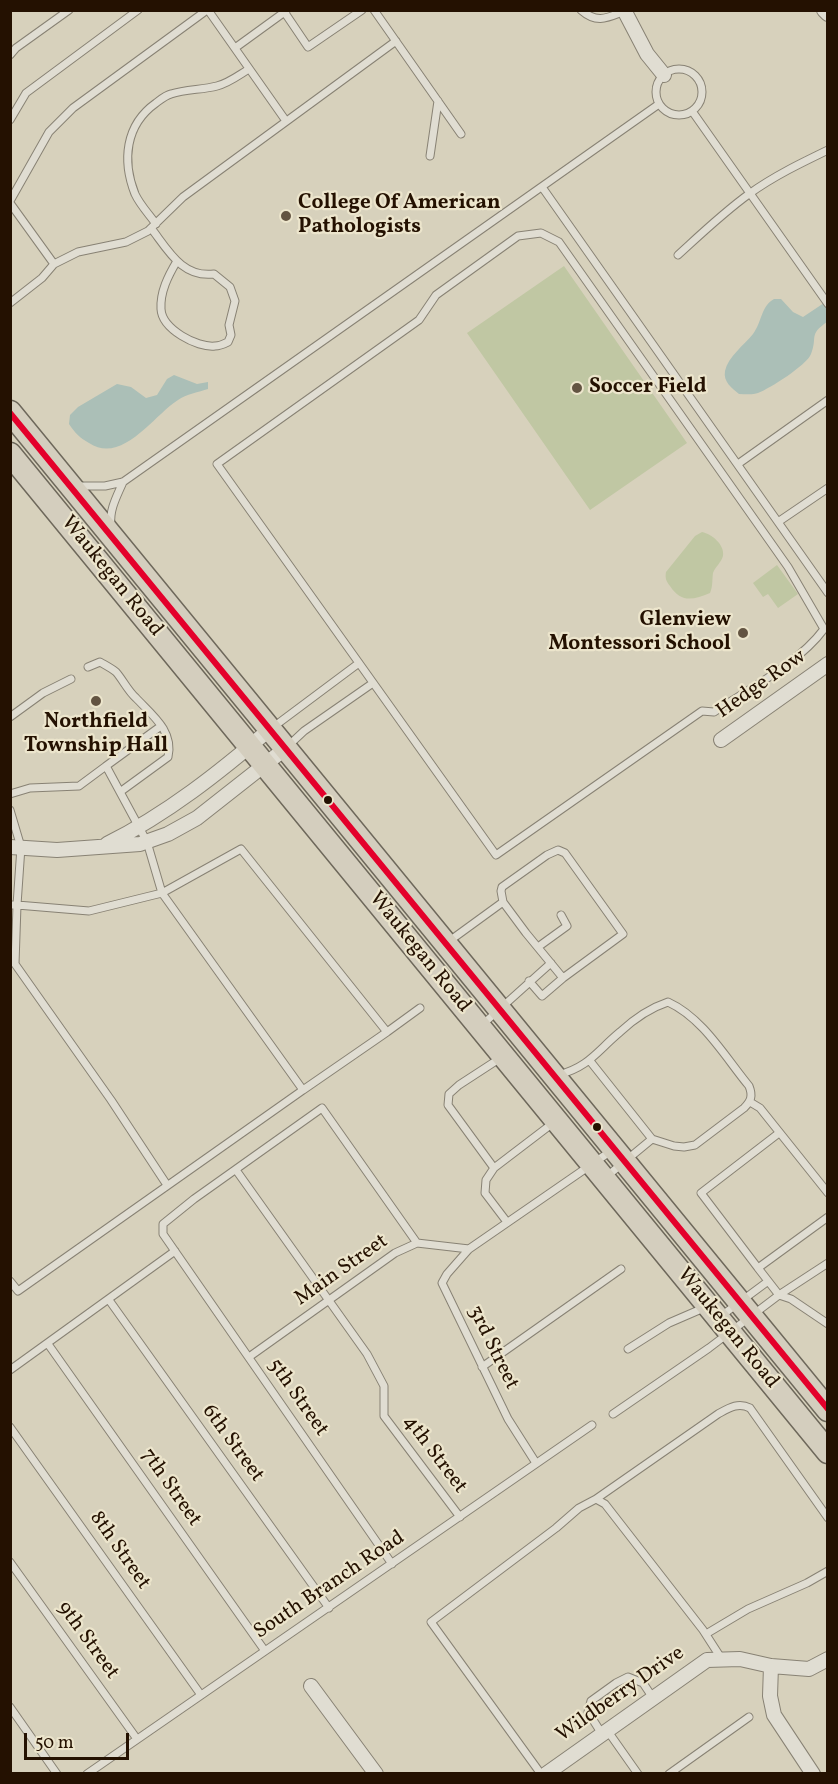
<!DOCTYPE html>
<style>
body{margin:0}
#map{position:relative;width:838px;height:1784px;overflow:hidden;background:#d7d1bc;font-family:Vollkorn,serif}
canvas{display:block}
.frame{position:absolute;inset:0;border:12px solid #241101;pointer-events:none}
.scale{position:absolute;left:24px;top:1733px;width:105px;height:27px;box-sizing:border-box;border:3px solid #241101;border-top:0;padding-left:8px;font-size:18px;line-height:21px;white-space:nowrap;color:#241101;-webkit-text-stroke:4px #ece5cc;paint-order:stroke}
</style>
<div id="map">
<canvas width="838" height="1784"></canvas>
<div class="frame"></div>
<div class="scale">50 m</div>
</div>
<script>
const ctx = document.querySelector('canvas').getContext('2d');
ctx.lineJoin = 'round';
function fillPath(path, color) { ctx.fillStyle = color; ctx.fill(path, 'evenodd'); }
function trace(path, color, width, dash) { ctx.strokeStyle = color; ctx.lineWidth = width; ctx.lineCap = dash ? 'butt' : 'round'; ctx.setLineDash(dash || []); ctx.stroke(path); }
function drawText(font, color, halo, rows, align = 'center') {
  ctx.font = font + ' Vollkorn,serif'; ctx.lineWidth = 4.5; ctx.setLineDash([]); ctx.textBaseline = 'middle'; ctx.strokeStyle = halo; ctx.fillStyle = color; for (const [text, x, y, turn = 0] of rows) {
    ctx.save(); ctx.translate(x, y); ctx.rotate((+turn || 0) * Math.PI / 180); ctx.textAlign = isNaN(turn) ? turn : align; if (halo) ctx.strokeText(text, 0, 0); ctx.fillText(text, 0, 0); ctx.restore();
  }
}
fillPath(new Path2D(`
 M564 266 687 443 590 510 467 333Z
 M702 532C712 534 725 545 723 556 721 563 715 567 713 573 712 580 713 586 710 593 693 600 681 603 670 586 666 581 665 578 666 572L695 536Z
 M777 565 798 594 778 608 768 594 763 597 753 583Z`), '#c0c7a3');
fillPath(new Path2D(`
 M774 299H781L793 312 803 317 827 301V322C808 335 818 337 811 354 807 365 769 389 758 393 753 395 745 394 739 394 732 388 723 382 725 371 728 357 744 345 753 334 762 322 761 306 774 299Z
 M174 375 197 384 208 382V389C199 392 186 394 178 400 153 416 122 465 89 443 80 438 75 433 69 424L70 415 78 407 117 384 131 387 146 398 157 395 167 379Z`), '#abbfb7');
const lane = new Path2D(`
 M208 10 286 121
 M374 10 461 134
 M581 10C597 24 607 18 625 11
 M285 13 308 47 362 10
 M235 48 286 11
 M10 55 16 48 69 10
 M656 92a23 23 0 1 1 46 0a23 23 0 1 1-46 0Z
 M692 111 828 304
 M10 120 26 93 138 10
 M430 156 438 101
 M542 187 828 593
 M10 201 49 132 73 108 207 10
 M10 203 54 264
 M156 224C149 214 140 205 135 194 122 161 125 125 156 103 160 100 166 95 171 94 186 89 202 90 217 86 229 83 239 75 249 69
 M151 228C168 250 182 278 214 274L230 287 235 301 229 325 231 335 228 342C224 344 219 346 215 346 197 348 162 329 161 309 160 292 168 276 177 261
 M541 233 559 242 788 567 824 629C799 663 749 689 714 712L702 711 496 855 217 464 419 320 436 295 518 236Z
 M678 255C701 234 724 212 749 194 774 176 801 163 828 150
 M10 303 42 278 54 264 78 252 126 242 148 231 183 197 396 41
 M738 464 828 400
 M76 486H105L123 482 659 104
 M778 522 828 488
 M111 525C109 510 117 496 123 482
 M88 667 100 662C105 665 111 668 116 672 123 680 128 691 136 698 152 715 174 731 168 757L120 792
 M10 717 43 693 71 679
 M272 728 359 663
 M288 746 304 731 373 683
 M106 766 161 726
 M10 794 30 788 79 786 106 766 147 842 162 893 89 911 17 905 21 847 10 810
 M503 902 501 891 502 887 547 855 558 850 565 853 623 934 563 978 542 996 529 981
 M10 905H17L15 964 111 1100 167 1185
 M448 942 503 902 526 933 563 978
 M538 947 567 926 561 915
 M482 1025 551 963
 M387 1032 303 1090 162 893 241 849 387 1032 420 1008
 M558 1075C589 1067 597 1051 620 1032 634 1019 650 1008 668 1002 703 1018 725 1057 749 1086 753 1096 751 1101 744 1108L695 1145 684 1147 674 1146 652 1139 590 1061
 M750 1102 760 1108 828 1193
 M779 1133 701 1193 758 1268 828 1217
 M494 1168 448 1105 449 1094 459 1085 502 1057
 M236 1170 367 1354 384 1386V1416L460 1517
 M606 1177 652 1139
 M507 1222 485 1193 486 1180 494 1168 553 1123
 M758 1268 779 1295 791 1299 828 1324
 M10 1281 18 1291 303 1090
 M109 1300 329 1608
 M721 1316 767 1282
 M48 1344 265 1651
 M628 1349 669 1323 706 1307
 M249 1357 395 1253 417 1243 469 1249
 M482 1367 621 1269
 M10 1370 175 1251
 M613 1414 709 1348 779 1295 828 1263
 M10 1427 201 1695
 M536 1463 508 1419 442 1283 447 1274 469 1249 611 1151
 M596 1499 718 1414C729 1408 738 1402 750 1408L828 1518
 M10 1562 137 1739
 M392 1564 163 1234V1224L194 1199 322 1108 417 1243
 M706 1634 748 1609 807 1583 828 1571
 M10 1707 57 1774
 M607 1730 638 1774
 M602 1734 588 1712 591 1701 616 1683 628 1677 643 1683 653 1698
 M87 1774 592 1425
 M541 1774 431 1622 556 1528 579 1508 596 1499 605 1504 703 1630 721 1658
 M669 1774 749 1717`);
const street = new Path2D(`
 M624 10 647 54 664 75
 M824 10 828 14
 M721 740 828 664
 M107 844C167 814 220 772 270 729
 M10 847 57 850 140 844 168 834 197 818 286 748
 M771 1666 770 1696 774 1715 813 1774
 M311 1686 376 1774
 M546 1774 707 1660 740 1659 771 1666 809 1669 828 1659`);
const primary = new Path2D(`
 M10 412 828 1410
 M10 454 828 1452`);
trace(lane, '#888274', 9);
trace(street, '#888274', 16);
trace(primary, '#6e685b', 25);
trace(lane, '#e0ddd2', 7);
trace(street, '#e0ddd2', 14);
trace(primary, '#d4cebe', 22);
trace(new Path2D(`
 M10 413 828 1409`), '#e4002b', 6);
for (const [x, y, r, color] of [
 [286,216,6,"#635442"],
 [577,388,6,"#635442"],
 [743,633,6,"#635442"],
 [96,701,6,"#635442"],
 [328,800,5,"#241101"],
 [597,1127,5,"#241101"]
]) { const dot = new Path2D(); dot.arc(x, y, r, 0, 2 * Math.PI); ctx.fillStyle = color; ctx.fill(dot); trace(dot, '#ece5cc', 2); }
drawText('bold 21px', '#241101', '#ece5cc', [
 ["College Of American",298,204],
 ["Pathologists",298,228],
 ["Soccer Field",589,388],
 ["Glenview",731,621,"right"],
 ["Montessori School",731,645,"right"],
 ["Northfield",96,723,"center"],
 ["Township Hall",96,747,"center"]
], 'left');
drawText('21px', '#241101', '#ece5cc', [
 ["Waukegan Road",111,577,51],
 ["Hedge Row",762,685,-35],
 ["Waukegan Road",419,953,51],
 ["Main Street",342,1271,-35],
 ["Waukegan Road",727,1329,51],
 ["3rd Street",492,1348,64],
 ["5th Street",297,1398,55],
 ["6th Street",232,1444,54],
 ["4th Street",434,1455,53],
 ["7th Street",170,1488,55],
 ["8th Street",119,1551,55],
 ["South Branch Road",330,1586,-34],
 ["9th Street",87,1641,54],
 ["Wildberry Drive",621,1695,-35]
]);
</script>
